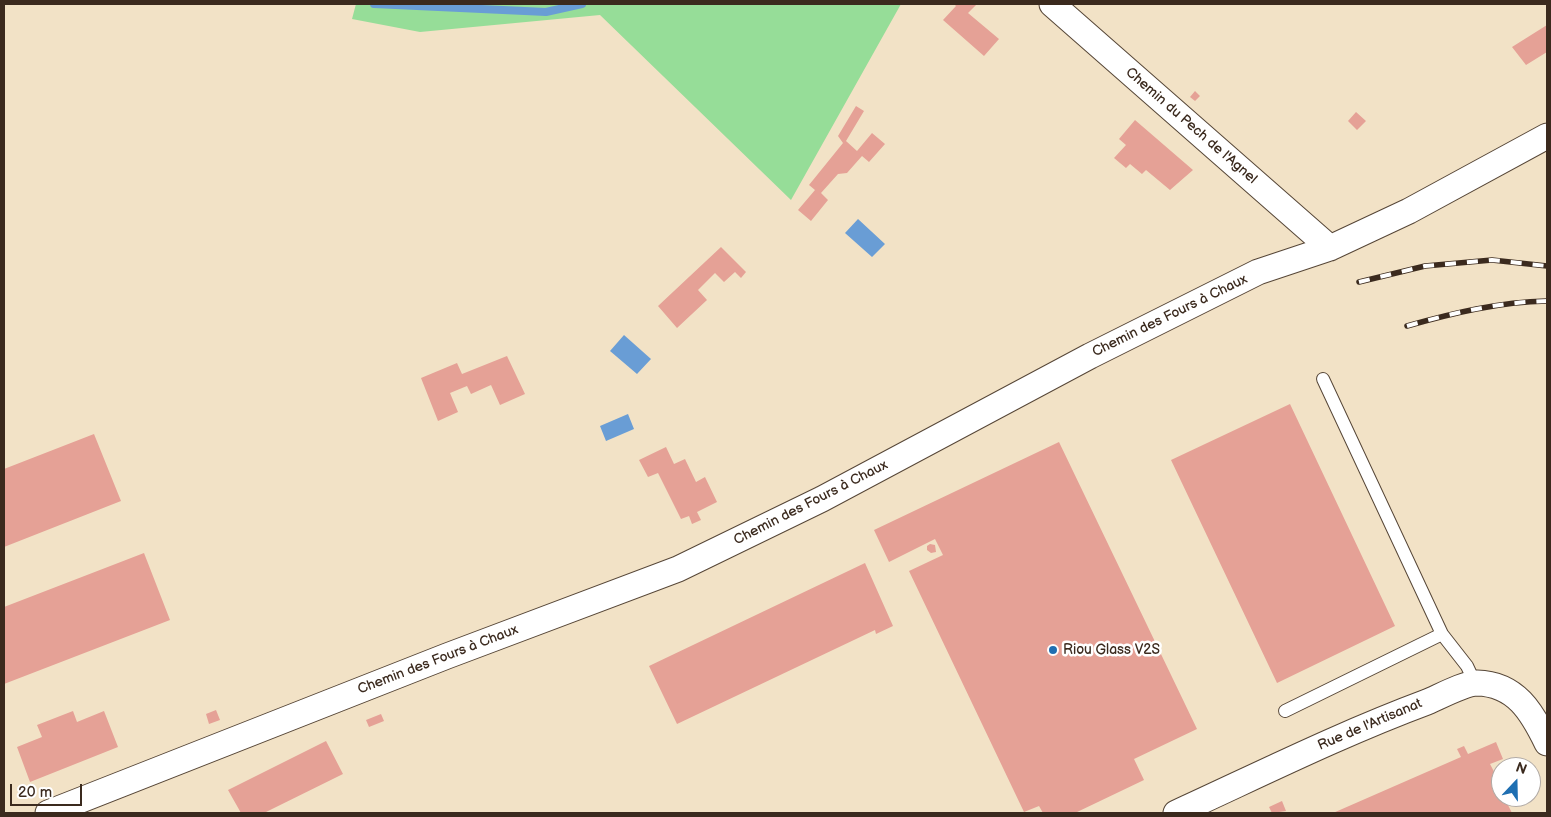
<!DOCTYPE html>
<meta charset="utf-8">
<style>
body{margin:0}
#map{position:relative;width:1551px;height:817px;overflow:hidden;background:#f2e2c6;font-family:"Balsamiq Sans",sans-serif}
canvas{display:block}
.frame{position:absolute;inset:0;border:5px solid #3b2a1e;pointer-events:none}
.north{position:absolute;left:1491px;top:757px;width:50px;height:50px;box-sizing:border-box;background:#fff;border:1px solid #b1aaa5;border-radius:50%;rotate:21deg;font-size:14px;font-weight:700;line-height:20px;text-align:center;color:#3b2a1e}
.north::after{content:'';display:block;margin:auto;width:18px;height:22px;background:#1f6fb2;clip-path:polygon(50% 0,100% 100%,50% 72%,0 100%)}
.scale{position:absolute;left:10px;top:784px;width:72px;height:22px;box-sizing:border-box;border:2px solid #3b2a1e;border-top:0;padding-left:6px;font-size:15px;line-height:18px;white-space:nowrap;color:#3b2a1e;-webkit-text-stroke:4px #fff;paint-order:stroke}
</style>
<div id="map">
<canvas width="1551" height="817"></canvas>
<div class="frame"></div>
<div class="north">N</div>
<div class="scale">20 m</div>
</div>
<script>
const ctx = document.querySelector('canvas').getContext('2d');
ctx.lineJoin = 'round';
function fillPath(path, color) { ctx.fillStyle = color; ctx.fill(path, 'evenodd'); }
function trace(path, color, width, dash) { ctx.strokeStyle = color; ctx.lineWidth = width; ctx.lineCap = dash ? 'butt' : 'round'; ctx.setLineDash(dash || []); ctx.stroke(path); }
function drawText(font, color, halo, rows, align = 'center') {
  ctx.font = font + ' "Balsamiq Sans",sans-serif'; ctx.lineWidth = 5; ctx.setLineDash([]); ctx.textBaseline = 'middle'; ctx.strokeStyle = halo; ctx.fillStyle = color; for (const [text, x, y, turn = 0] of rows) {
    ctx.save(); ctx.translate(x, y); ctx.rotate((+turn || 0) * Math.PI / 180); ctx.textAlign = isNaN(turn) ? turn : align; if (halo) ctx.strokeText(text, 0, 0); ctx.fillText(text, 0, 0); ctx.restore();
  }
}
fillPath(new Path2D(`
 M356 4H901L791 200 600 15 420 32 352 19Z`), '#96dd98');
fillPath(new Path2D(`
 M858 219 885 244 872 257 845 233Z
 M624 335 651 359 637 374 610 351Z
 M628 414 634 429 606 441 600 426Z`), '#699dd5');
trace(new Path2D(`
 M374 4 546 12 582 4`), '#699dd5', 8);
fillPath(new Path2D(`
 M954 4H977L968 13 999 39 984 56 943 20 956 6Z
 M1547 25V52L1526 65 1512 47Z
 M1195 91 1200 96 1195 101 1190 97Z
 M856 106 864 111 846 141 857 151 872 133 885 144 869 162 862 156 847 173 838 174 821 193 828 200 811 221 798 210 815 190 809 185 843 143 838 136Z
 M1356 112 1366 121 1357 130 1348 121Z
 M1135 120 1193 170 1170 190 1146 170 1142 174 1130 164 1126 168 1114 158 1126 145 1119 139Z
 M721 247 746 272 741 278 735 272 724 282 715 273 698 290 707 300 677 328 658 306Z
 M507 356 525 394 500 405 491 385 471 394 467 386 450 393 458 412 438 421 421 378 457 363 462 374Z
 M1290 404 1395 626 1277 683 1171 460Z
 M94 434 121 501 4 547V469Z
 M1059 442 1197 729 1134 759 1144 780 1075 813H1043L1039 806 1024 812 909 571 943 555 935 539 889 562 874 530Z
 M666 447 674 464 685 459 696 482 705 477 717 502 697 512 701 520 692 524 689 516 681 519 658 473 648 477 639 460Z
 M930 544 935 545 936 552 931 553 927 550V546Z
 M144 553 170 620 4 684V607Z
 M865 563 893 626 876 634 875 630 677 724 649 666Z
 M216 710 220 720 209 724 206 714Z
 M73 711 77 722 104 711 118 747 30 782 17 747 42 737 37 725Z
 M381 714 384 721 369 727 366 720Z
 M326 741 343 774 264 813H241L228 790Z
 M1496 742 1503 759 1490 764 1501 785V797H1512L1506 801 1512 813H1333L1461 757 1457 749 1464 746 1468 754Z
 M1282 801 1286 811 1272 813 1269 807Z`), '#e5a196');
const service = new Path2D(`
 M1323 379 1442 634 1467 666 1475 683
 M1285 711 1442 634`);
const minor = new Path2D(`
 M1052 4 1330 248
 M48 813 447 656 678 569 822 499 1090 356 1258 272 1330 248 1409 211 1547 136
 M1176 813C1259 775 1341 734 1427 702 1439 697 1465 683 1477 683 1516 684 1532 712 1547 743`);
trace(service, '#564637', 14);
trace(minor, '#564637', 27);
trace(service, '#fff', 12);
trace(minor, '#fff', 25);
const rail = new Path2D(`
 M1359 282 1425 266 1492 260 1547 266
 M1407 326C1453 313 1499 302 1547 301`);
trace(rail, '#3b2a1e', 5.5);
trace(rail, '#fff', 4, [11]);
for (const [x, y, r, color] of [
 [1053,650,5,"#1f6fb2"]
]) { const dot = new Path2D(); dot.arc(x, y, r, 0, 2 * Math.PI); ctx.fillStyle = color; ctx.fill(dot); trace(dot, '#fff', 2); }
drawText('14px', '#3b2a1e', '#fff', [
 ["Chemin du Pech de l'Agnel",1191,126,41],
 ["Chemin des Fours à Chaux",1170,316,-26],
 ["Chemin des Fours à Chaux",811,503,-27],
 ["Chemin des Fours à Chaux",438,660,-21],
 ["Rue de l'Artisanat",1370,725,-23]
]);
drawText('14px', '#3b2a1e', '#fff', [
 ["Riou Glass V2S",1063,650]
], 'left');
</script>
